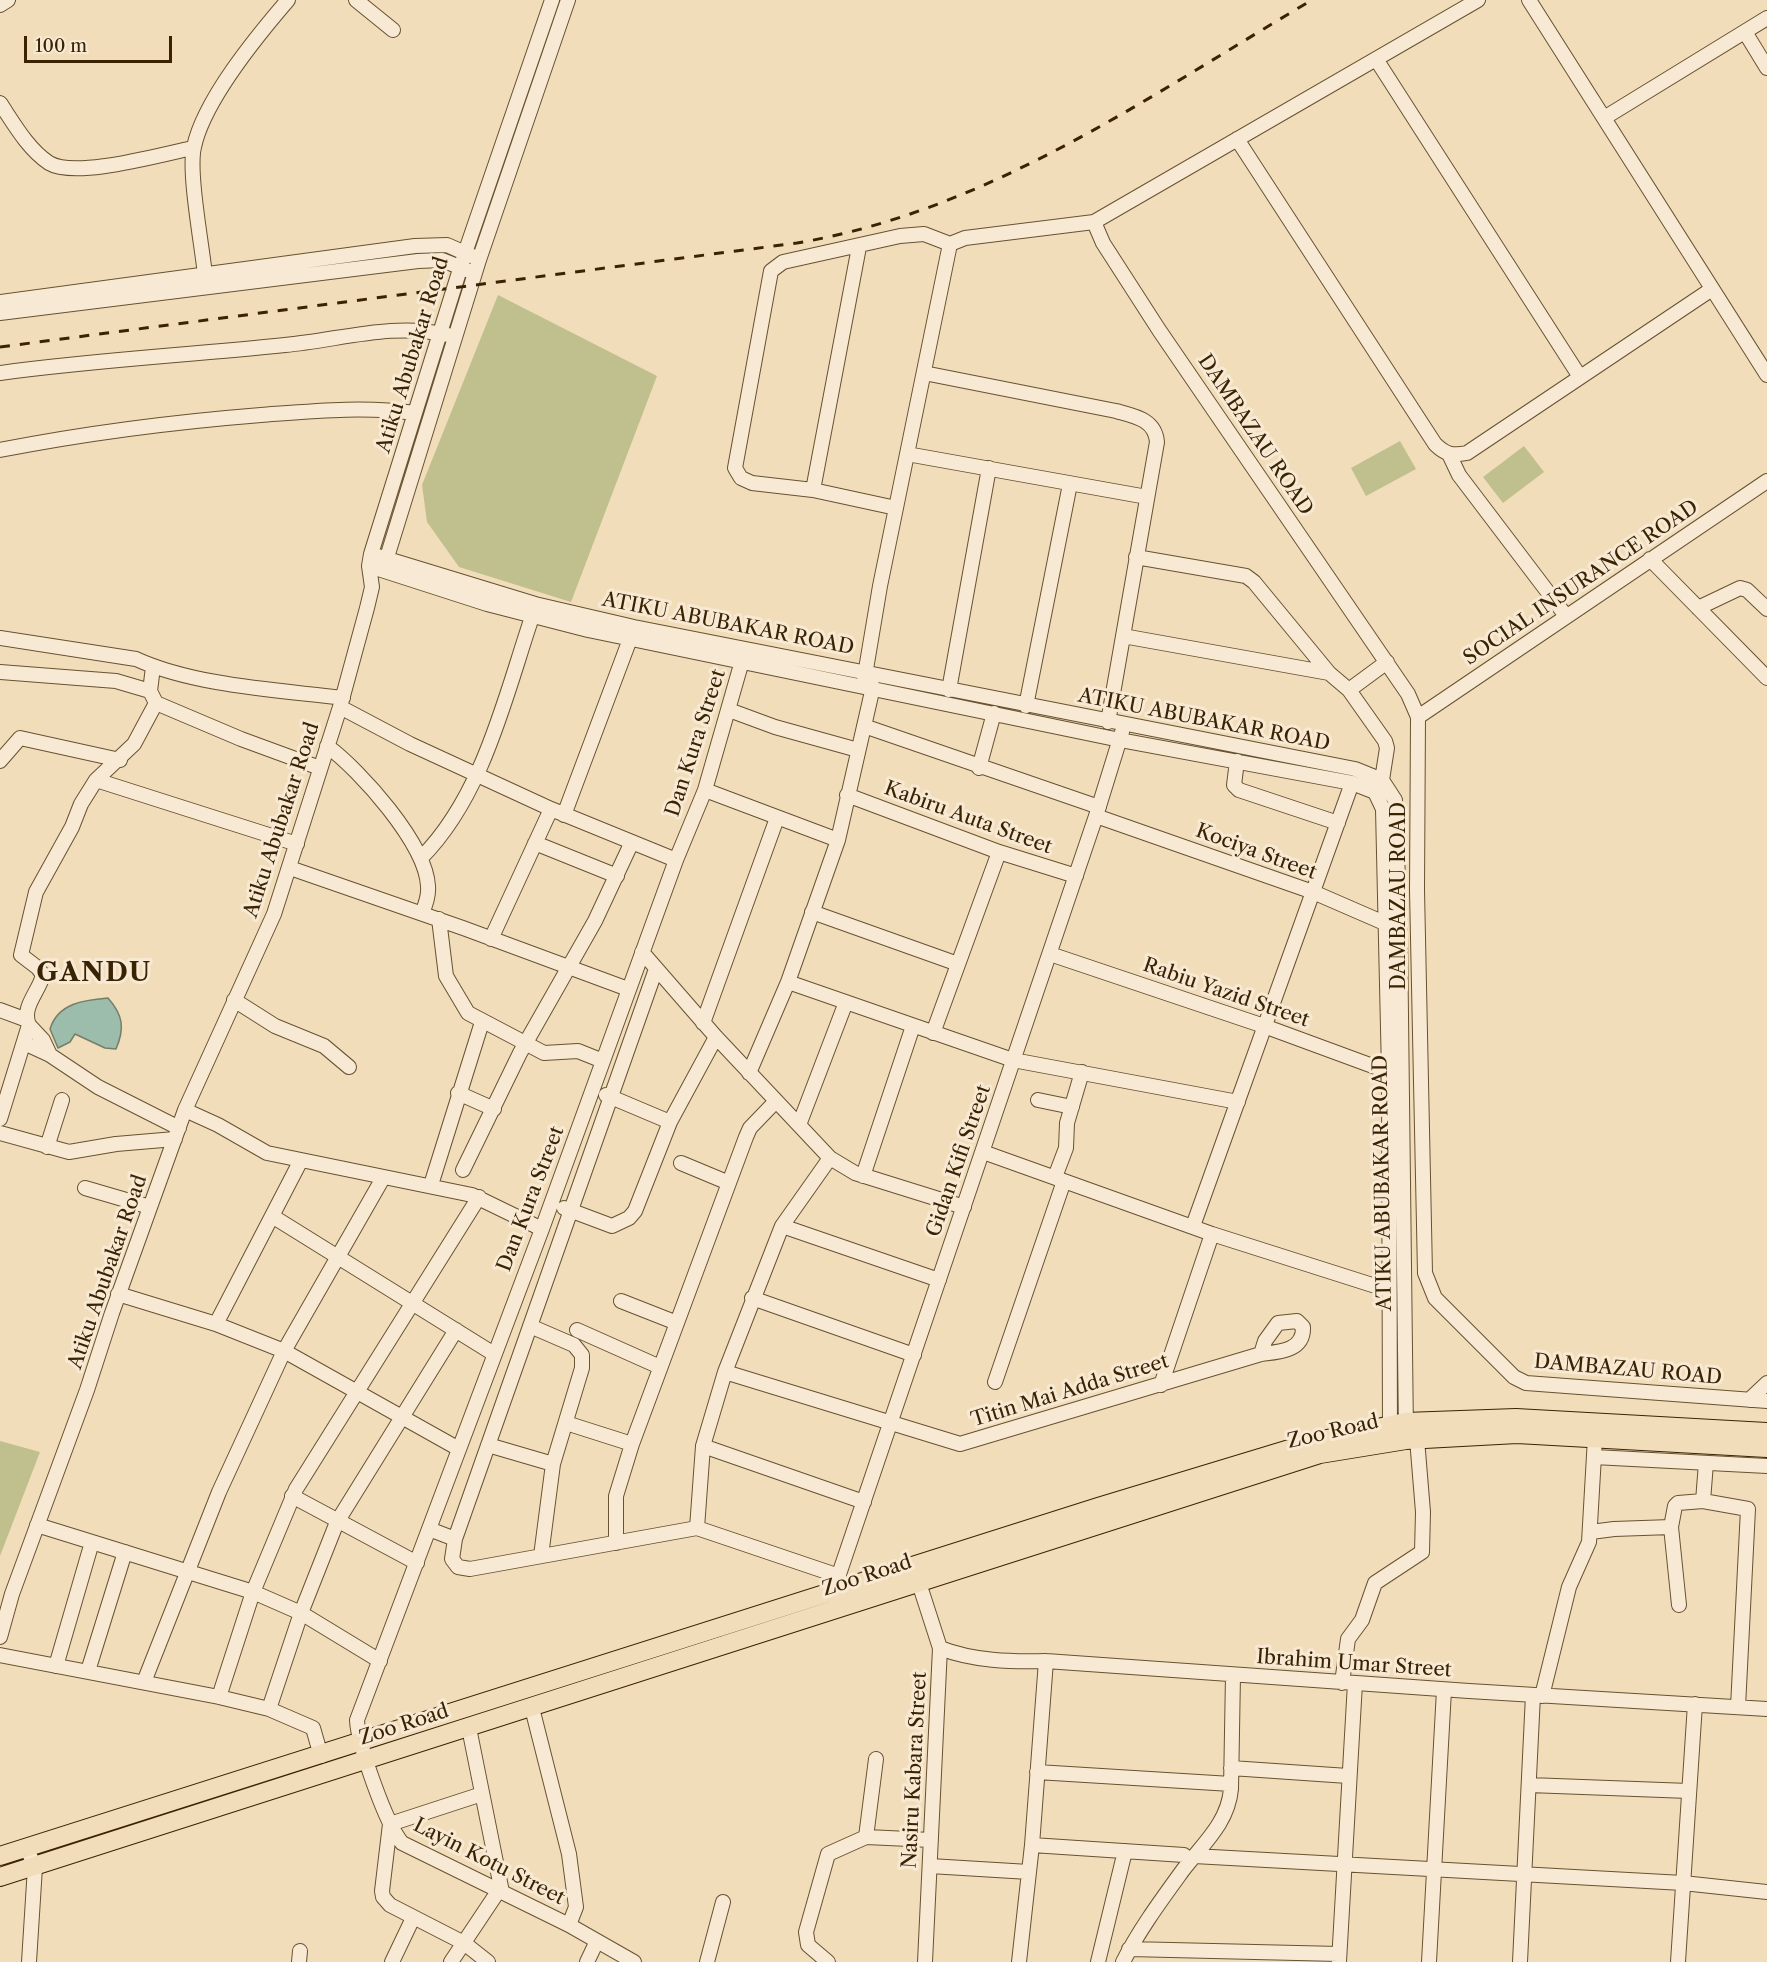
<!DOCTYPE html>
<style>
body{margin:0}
#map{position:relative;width:1767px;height:1962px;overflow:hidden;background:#f2ddbb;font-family:"Libre Caslon Text",serif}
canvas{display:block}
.scale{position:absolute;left:24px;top:36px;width:148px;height:27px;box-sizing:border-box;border:3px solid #392303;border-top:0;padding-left:8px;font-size:18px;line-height:21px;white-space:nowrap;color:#392303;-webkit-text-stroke:4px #f7e9d3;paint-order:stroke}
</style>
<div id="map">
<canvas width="1767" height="1962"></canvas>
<div class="scale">100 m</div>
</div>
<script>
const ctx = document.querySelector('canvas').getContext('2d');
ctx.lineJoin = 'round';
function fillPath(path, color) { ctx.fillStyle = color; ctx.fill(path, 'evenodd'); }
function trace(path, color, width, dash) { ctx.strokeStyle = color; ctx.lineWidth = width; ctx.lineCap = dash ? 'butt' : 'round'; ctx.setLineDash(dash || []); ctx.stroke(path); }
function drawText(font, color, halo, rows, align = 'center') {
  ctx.font = font + ' "Libre Caslon Text",serif'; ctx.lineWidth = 6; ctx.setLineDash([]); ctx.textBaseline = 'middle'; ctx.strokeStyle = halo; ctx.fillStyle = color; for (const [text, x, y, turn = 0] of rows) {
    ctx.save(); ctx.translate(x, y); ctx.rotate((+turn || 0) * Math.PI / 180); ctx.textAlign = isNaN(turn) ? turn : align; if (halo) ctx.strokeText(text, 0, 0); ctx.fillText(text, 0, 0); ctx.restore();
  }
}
fillPath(new Path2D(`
 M498 295 657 376 571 602 459 567 427 522 422 485Z
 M1400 441 1416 469 1366 496 1351 468Z
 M1524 446 1544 472 1503 503 1483 477Z
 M0 1441 40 1452 0 1556Z`), '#bfc08d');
const water = new Path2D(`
 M108 998C123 1015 125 1028 116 1049L105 1048 75 1034 70 1042 58 1048 50 1029C58 1003 84 1000 108 998Z`);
fillPath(water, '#9cbcac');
trace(water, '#747f68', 1.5);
const minor = new Path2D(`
 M356 0 393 30
 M1529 0 1767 375
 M0 5 8 0
 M1745 32 1767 68
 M1376 59 1580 377
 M0 103C14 124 28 149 49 163 76 179 162 154 193 148
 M1604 118 1767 18
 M1237 139 1435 444C1445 454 1452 456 1467 453L1712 289
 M1094 222 1103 243 1159 330 1408 694 1418 717 1417 890 1425 1273 1435 1298 1514 1377 1526 1383 1767 1401
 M205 275C202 245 188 172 194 147 204 100 257 36 288 0
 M0 302 415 246 447 245 472 256
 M0 313 418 261 442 260 467 270
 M0 373C95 360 190 355 285 345 340 340 393 322 448 335
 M924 373 1116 411C1134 416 1155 419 1157 442L1108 722
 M0 450C87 433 173 422 261 415 314 411 363 406 415 413
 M907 454 1147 497
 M1449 454 1459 475 1566 616
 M813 490 859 247
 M896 508 813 490 752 483 741 478 735 468 771 271 783 262 900 236 924 234 950 244
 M371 554 535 604 634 627 1355 769 1382 780 1395 800 1400 932 1406 1432
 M1136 557 1246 576 1254 582 1329 673
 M1650 559 1767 678
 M369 566 487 604 588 630 1120 740 1352 783 1375 792 1383 809 1389 1072 1390 1433
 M384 567 479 260 568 0
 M1698 608 1740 588 1747 590 1767 609
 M1123 636 1329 673 1349 690 1385 741 1387 748 1382 780
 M0 638 136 659C195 686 279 690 343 698
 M0 672 116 681 150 691
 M864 681 880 586 950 244 965 238 1094 222 1478 0
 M949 690 989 468
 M1349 690 1387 662
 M156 703 241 739 320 768
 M1026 706 1070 484
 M340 707 410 744 551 809 676 860
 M729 710 775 727 858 750
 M1418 717 1767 481
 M864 726 1099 807
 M327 746C360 770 426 844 428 886 429 896 426 904 422 913
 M0 761 20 738 120 760
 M1237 761 1234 785 1239 790 1338 823
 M979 768 994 713
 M96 780 297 844
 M705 790 838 840
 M847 795 999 852 1076 876
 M564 815 630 639
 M1096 816 1313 892 1389 925
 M535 843 617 876
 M421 858C483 796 505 697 532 617
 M290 868 463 928 628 989
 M812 912 958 964
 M439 919 446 976 468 1013 544 1053 578 1051 603 1061
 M491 939 551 809
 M642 952 716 1037 830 1158 855 1173 964 1207
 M1050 954 1264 1026 1389 1072
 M788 982 1013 1060 1238 1102
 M234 1000 275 1026 324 1046 349 1067
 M0 1010 27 1020
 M703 1023 777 818
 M29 1025 43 1040 50 1055
 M933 1033 999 852
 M24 1043 50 1055 98 1087 179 1128
 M749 1073 788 982 838 840 873 687
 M458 1093 494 1109
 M606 1095 670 1122
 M1038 1100 1072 1107
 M185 1110 218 1125 267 1153 472 1195 542 1229
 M0 1119 29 1025C21 1007 39 992 43 975L38 968 21 955 36 892 72 827 81 804 96 780 134 744 156 703 150 691 153 667
 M799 1125 846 1002
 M0 1133 69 1152 116 1144 175 1139
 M47 1147 62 1100
 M983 1152 1212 1234 1388 1290
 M681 1163 729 1183
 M463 1170 520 1053 595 921 631 844
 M863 1176 913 1026
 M1055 1177 1066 1148 1067 1123 1082 1072
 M431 1185 482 1022
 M85 1188 150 1207
 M564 1208 612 1226 629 1218 635 1211 670 1122 716 1037
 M272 1216 494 1354
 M782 1226 939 1280
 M1193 1226 1352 783
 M118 1294 216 1324 284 1351 459 1449
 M752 1298 914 1355
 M621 1301 677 1323
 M216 1324 300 1162
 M530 1326 574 1345 582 1355V1368L553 1464 541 1556
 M577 1330 660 1367
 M725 1372 960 1444 1261 1354C1279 1352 1304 1351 1303 1327L1297 1321 1278 1323 1265 1341 1261 1354
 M995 1382 1064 1181
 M1161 1385 1212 1234
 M1749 1400 1767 1383
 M566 1423 632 1444
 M488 1445 553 1464
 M703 1446 864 1502
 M1594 1457 1767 1466
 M292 1496 417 1563
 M1703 1501 1706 1463
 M37 1525 253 1592 301 1613 380 1661
 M697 1528 703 1446 725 1372 782 1226 830 1158
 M429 1529 455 1539 452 1559 458 1567 470 1569 697 1528 839 1576
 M1591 1532 1614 1529 1671 1527
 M455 1539 656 969
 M616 1543V1496L632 1444 746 1137 750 1128 776 1101
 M919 1583 940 1648 925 1962
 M834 1596 833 1592 1096 816 1122 732
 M1679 1605 1671 1527 1675 1506 1678 1503 1703 1501 1748 1509 1738 1707
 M0 1637 12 1594 87 1390 112 1313 185 1110 274 914 340 707 367 608 372 587 369 566 371 554 465 253 552 0
 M940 1648C973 1661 1011 1662 1046 1661L1469 1691 1767 1709
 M0 1655 219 1697 269 1709 313 1728 321 1756
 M56 1666 92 1542
 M88 1671 125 1552
 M144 1682 219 1492 284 1351 383 1178
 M1342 1683 1348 1639 1362 1620 1375 1583 1422 1552 1423 1512 1417 1439
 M1542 1696 1569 1587 1589 1542 1595 1438
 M219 1697 253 1592 296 1489 479 1197
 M532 1708 569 1854 576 1907 569 1925
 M269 1709 301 1613 337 1522 456 1330
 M469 1728 502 1892
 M1231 1768 1348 1776
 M1037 1772 1231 1784
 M1529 1785 1689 1791
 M482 1794 390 1824 382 1891 383 1897 390 1905 464 1943 488 1962
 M866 1837 876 1759
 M1032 1845 1046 1661
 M27 1849 35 1867 29 1962
 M1194 1856 1683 1883 1767 1892
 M930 1866 1029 1872
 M1129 1949 1339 1954
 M299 1962 300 1951
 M392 1962 413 1918
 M451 1962 499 1890
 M587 1962 597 1941
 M634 1962 569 1925 402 1843C386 1824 358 1745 357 1720L542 1229 676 860 705 790 744 654
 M707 1962 723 1902
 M828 1962 808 1945 806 1932 828 1854 866 1837 931 1840
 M1019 1962 1032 1845 1184 1855
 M1098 1962 1125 1851
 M1123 1962C1139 1930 1162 1899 1183 1870 1203 1844 1228 1823 1231 1789L1233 1675
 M1339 1962 1355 1683
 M1429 1962 1444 1690
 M1520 1962 1533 1695
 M1678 1962 1695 1704`);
const major = new Path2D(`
 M0 1856 1098 1507 1309 1443 1405 1422 1516 1418 1767 1432
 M0 1877 1320 1454 1406 1440 1517 1434 1767 1448`);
trace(minor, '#675231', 16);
trace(major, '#392303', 20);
trace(minor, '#f7e9d3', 14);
trace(major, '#f2ddbb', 18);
trace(new Path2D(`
 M0 347 797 243C988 211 1149 96 1312 0`), '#392303', 3, [10, 10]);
drawText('20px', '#392303', '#f7e9d3', [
 ["Atiku Abubakar Road",413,355,-73],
 ["DAMBAZAU ROAD",1255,435,56],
 ["SOCIAL INSURANCE ROAD",1581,583,-34],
 ["ATIKU ABUBAKAR ROAD",728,624,11],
 ["ATIKU ABUBAKAR ROAD",1204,720,11],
 ["Dan Kura Street",696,743,-72],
 ["Kabiru Auta Street",968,818,20],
 ["Atiku Abubakar Road",282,820,-72],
 ["Kociya Street",1256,852,20],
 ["DAMBAZAU ROAD",1399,896,-90],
 ["Rabiu Yazid Street",1226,993,19],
 ["Gidan Kifi Street",959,1161,-71],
 ["ATIKU ABUBAKAR ROAD",1383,1183,-91],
 ["Dan Kura Street",531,1199,-69],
 ["Atiku Abubakar Road",108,1272,-71],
 ["DAMBAZAU ROAD",1628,1370,5],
 ["Titin Mai Adda Street",1070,1391,-17],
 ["Zoo Road",1333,1432,-13],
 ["Zoo Road",867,1576,-18],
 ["Ibrahim Umar Street",1354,1664,4],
 ["Zoo Road",404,1725,-18],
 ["Nasiru Kabara Street",915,1770,-87],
 ["Layin Kotu Street",489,1862,27]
]);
ctx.letterSpacing = '1.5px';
drawText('bold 26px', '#392303', '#f7e9d3', [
 ["GANDU",94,973]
]);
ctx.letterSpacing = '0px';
</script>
